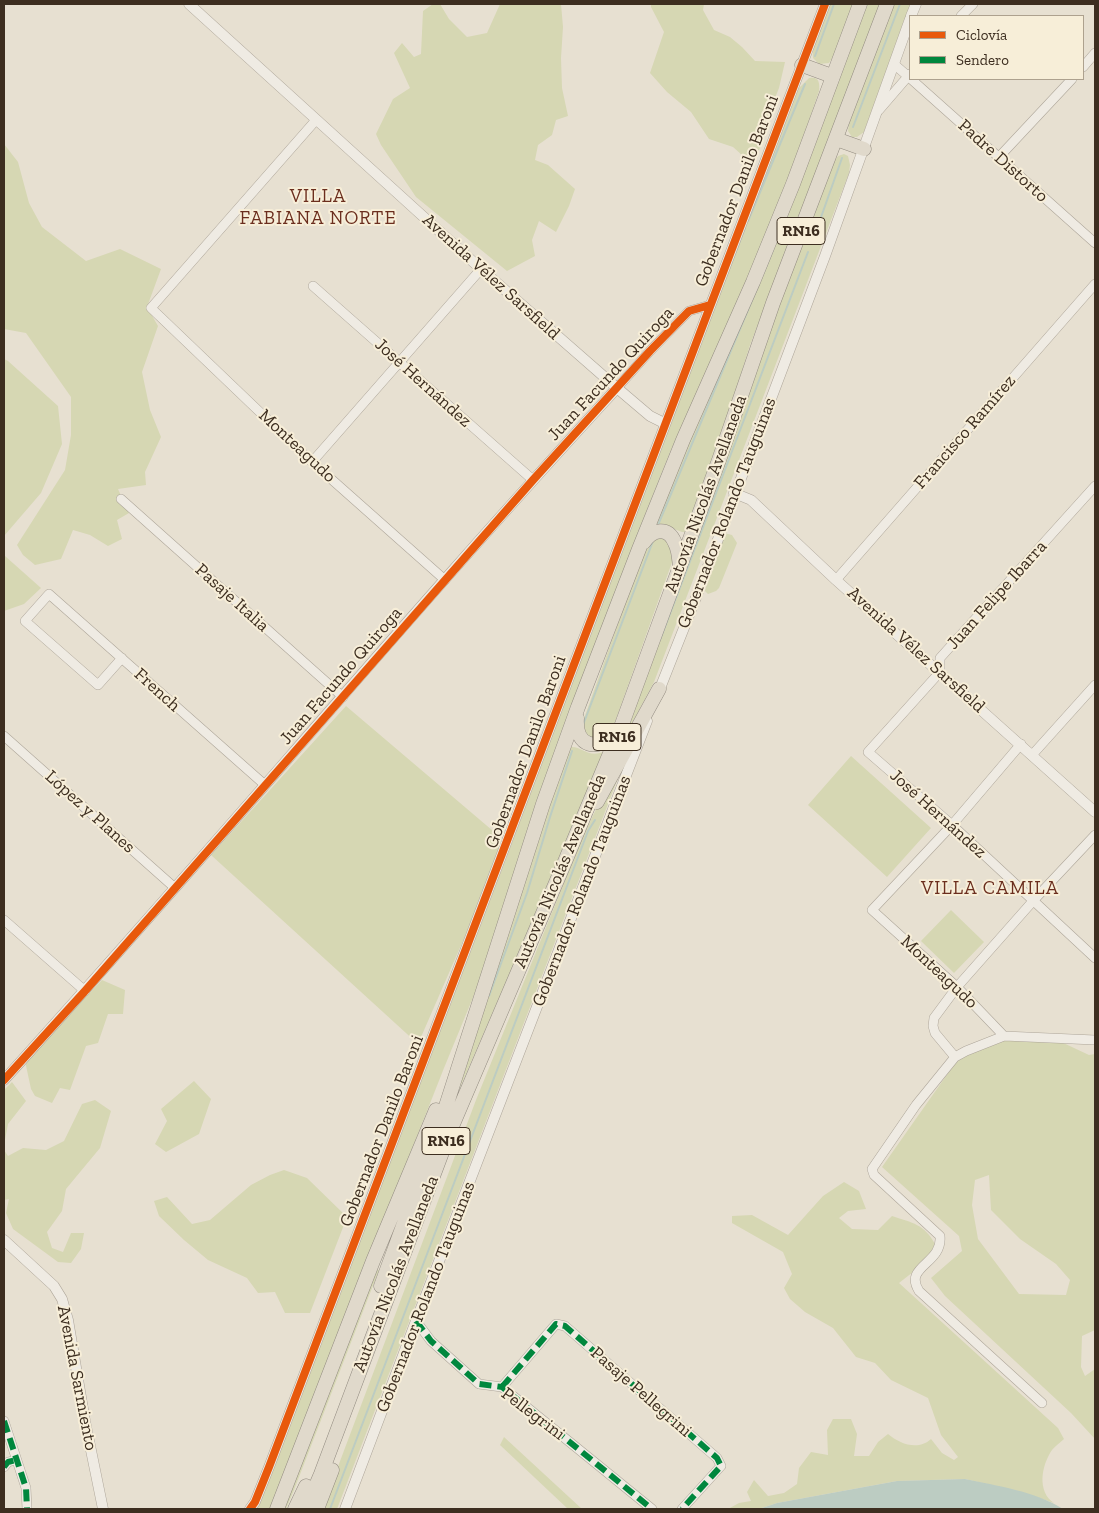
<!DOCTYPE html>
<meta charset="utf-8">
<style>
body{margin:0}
#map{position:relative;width:1099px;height:1513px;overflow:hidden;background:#e7e0d1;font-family:"Zilla Slab",serif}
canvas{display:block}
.frame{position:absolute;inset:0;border:5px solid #3d2e20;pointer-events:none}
.legend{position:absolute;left:909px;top:15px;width:175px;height:65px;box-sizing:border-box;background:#f7eed8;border:1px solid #ada18e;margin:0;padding:6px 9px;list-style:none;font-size:15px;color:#3d2e20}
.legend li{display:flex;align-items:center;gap:10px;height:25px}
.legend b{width:25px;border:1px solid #ada18e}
</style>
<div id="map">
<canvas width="1099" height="1513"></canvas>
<div class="frame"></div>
<ul class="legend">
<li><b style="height:6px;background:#e8590c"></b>Ciclovía</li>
<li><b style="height:6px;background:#00873e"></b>Sendero</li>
</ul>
</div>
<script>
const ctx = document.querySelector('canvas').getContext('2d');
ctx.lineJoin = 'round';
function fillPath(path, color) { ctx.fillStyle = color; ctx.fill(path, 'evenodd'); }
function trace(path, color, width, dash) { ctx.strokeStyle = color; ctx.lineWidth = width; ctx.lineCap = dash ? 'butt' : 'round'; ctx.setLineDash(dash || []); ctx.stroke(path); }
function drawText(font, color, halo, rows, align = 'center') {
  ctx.font = font + ' "Zilla Slab",serif'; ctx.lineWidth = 4; ctx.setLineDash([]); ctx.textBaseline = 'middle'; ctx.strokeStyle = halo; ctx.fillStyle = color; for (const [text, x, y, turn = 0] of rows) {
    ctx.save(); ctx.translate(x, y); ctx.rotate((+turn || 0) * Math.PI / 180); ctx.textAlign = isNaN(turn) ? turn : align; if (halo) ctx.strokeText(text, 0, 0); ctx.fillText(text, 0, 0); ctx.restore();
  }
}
fillPath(new Path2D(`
 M433 4H440L449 19 467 37 487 33 500 4H561L563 27 561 58 562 88 568 116 556 120 552 135 538 145 535 160 548 165 575 189 569 206 556 232 539 221 532 240 535 256 507 271 416 197 381 145 376 134 393 99 410 88 394 53 402 43 414 57 421 54 423 11Z
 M651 4H704L703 10 714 30 730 37 742 47 755 61 785 62 779 88 763 128 760 148 752 164 733 147 709 139 691 112 667 92 650 73 664 32 651 7Z
 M830 4H854L838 49 829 63 819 64 813 58C812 41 824 20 830 4Z
 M867 4H881L750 345 722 435 686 532H682L669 527 653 530 820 128Z
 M894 4H912L864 132 857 137H852L848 131 849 123Z
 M809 78C819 76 820 83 819 91L801 144 751 272 670 452 643 520 545 778 481 978 444 1068 270 1509H257L506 859 641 497 799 88Z
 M4 144 18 162 29 203 42 227 86 261 120 249 161 269 147 307 158 326 142 372 150 410 161 437 145 472 146 485 118 489 129 513 117 520 122 539 108 546 90 535 73 530 61 559 35 565 23 555 17 545 65 470 71 435V397L26 333 4 329Z
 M844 154 848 156 850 165 849 173 654 682 611 762 808 227 832 164 838 156Z
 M4 359 8 361 58 406 62 444 41 493 4 536Z
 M724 533 732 535 737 543 719 588 716 591 708 594 703 589Z
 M664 537 675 554 611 733 607 737 587 738 582 724 645 548 649 542Z
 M5 556 41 588 24 604 4 611V557Z
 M346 706 506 842 418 1044 211 855Z
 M643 713 337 1509H322L476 1100 583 836Z
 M570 747C583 746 587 758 603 752L556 867 458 1092 546 807Z
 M851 756 931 828 887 877 808 805Z
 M951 910 984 942 954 973 921 941Z
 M102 980 125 990 123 1014H108L98 1043 86 1046 70 1090 60 1088 52 1103 35 1096 31 1089 25 1061Z
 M1004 1040H1057L1089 1055 1095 1054V1330L1082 1336 1081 1367 1085 1376 1095 1369V1439L1071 1413 945 1296 931 1278 962 1251 959 1236 882 1167 958 1059ZM989 1175 991 1210 1020 1239 1056 1264 1070 1280 1066 1295 1019 1294 978 1239 972 1205 975 1180Z
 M194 1081 211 1099 199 1134 166 1152 155 1144 167 1121 161 1109Z
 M12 1082 26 1101 8 1124 4 1145V1090Z
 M95 1100 111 1111 100 1148 66 1189 62 1211 47 1232 52 1248 63 1252 71 1233H84L81 1249 71 1263 58 1262 13 1229 6 1213 9 1199 4 1200V1150L8 1156 23 1148 46 1150 64 1141 82 1104Z
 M284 1170 307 1178 347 1217 310 1313H285L275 1292 258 1293 247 1278 208 1260 184 1240 159 1216 154 1201 167 1197 192 1224 210 1220 251 1185 270 1175Z
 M844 1182 859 1191 866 1209 848 1211 839 1218 852 1229 878 1230 892 1216C913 1223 924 1224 935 1244L927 1261 899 1283 1058 1428 1064 1439C1060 1443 1055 1446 1052 1450 1041 1466 1037 1492 1054 1503L1021 1492 965 1479 897 1481 777 1503 759 1509H728L739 1503 751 1501 747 1492 754 1480 768 1496 784 1493 797 1484 799 1468 811 1452 828 1455 827 1430 833 1419H851L857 1434 854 1456H869L878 1442 888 1434C900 1444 918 1451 931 1439L942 1453 954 1460 958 1457 941 1435 928 1398 891 1380 875 1363 856 1357 833 1328 805 1312 790 1299 784 1288 792 1274 783 1252 732 1223V1216L752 1215 788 1235 823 1196Z
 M375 1269 379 1270 294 1490 286 1509H280Z
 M504 1437 582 1509H568L500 1445Z`), '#d6d7b3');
fillPath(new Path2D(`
 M965 1479C997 1486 1035 1491 1063 1509H759L777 1503 897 1481Z`), '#bcccc2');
trace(new Path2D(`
 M815 56 834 4
 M853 127 900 4
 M748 221 805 84
 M814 237 842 158
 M693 362 745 228
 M658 525 773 250
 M660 640 808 252
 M583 725 653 541
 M489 996 527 893 550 817 572 751
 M330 1509 588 831 595 820`), '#bcccc2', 2);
const minor = new Path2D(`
 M961 16 973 4
 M895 65 910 78
 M1083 67 1095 53
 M911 79 1095 243
 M879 110 910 74
 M316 120 151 308 312 462 445 580
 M999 157 1072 79
 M313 286 533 480
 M617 388 650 351 689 311 710 305
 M312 462 481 269
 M1095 486 940 658V672L868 752 952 825 1095 958
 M121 499 343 697
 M836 580 1095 284
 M122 658 98 685 25 621 49 594 265 785
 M4 736 175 888
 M1033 754 1095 685
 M4 920 85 991
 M1004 1036 957 987 872 910 952 825 1021 744
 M955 1057 935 1033 933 1026 934 1018 957 987 1033 901 1095 835
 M416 1321 431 1341 479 1384 502 1387 652 1509
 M502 1387 556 1324 565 1326 717 1458 721 1466 682 1509
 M1042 1403 919 1291C903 1266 943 1264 940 1236L874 1175 872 1169 916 1105 955 1057 966 1051 1004 1036 1095 1040
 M4 1421 26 1488 27 1509
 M4 1467 8 1462 16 1460`);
const tertiary = new Path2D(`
 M189 4 481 269 617 388 650 416 664 423
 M911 16 916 4
 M734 493 751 500 836 580 1095 812
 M657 696 697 595 825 256 910 19
 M4 1080C211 852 408 615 617 388
 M4 1240 54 1286 62 1299 68 1320 85 1421 103 1509
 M250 1509 255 1502 269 1467C457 981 637 491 825 4
 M345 1509 416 1321 647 721`);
const trunk = new Path2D(`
 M802 65 832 76
 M836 139 864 149
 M644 542C653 529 668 526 675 543 679 550 679 559 680 567
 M577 718C575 748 598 752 616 732
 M597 802 659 689
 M381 1286 439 1128 543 804 578 707 639 549 683 440 753 282 793 184 860 4
 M277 1509 373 1261 436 1110
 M295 1509 306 1486
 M306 1509 321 1474 450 1131 564 864 621 727 719 460 773 303 887 4
 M317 1509 332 1470`);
trace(minor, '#ada599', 10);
trace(tertiary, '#ada599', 11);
trace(trunk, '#928b80', 15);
trace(minor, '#efebe3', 9);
trace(tertiary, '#efebe3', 10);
trace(trunk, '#e0d9cb', 14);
trace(new Path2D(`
 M416 1321 431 1341 479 1384 502 1387 652 1509
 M502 1387 556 1324 565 1326 717 1458 721 1466 682 1509
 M4 1421 26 1488 27 1509
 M4 1467 8 1462 16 1460`), '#00873e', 6, [12, 6]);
trace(new Path2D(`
 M4 1080 85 991 533 480 650 351 689 311 710 305
 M250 1509 255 1502 269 1467C457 981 637 491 825 4`), '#e8590c', 8);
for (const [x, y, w] of [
 [801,231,48],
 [617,737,48],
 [446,1141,48]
]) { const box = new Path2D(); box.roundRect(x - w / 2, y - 13.5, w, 27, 4); ctx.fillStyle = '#f7eed8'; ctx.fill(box); trace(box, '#3d2e20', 1); }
drawText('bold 16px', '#3d2e20', null, [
 ["RN16",801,231],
 ["RN16",617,737],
 ["RN16",446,1141]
]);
drawText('18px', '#3d2e20', '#f7eed8', [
 ["Padre Distorto",1003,161,42],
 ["Gobernador Danilo Baroni",737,191,-69],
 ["Avenida Vélez Sarsfield",491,277,42],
 ["Juan Facundo Quiroga",611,374,-47],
 ["José Hernández",423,383,42],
 ["Francisco Ramírez",965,432,-49],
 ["Monteagudo",297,446,43],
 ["Autovía Nicolás Avellaneda",706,494,-70],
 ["Gobernador Rolando Tauguinas",727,513,-69],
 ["Juan Felipe Ibarra",997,595,-48],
 ["Pasaje Italia",232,598,42],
 ["Avenida Vélez Sarsfield",916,650,42],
 ["Juan Facundo Quiroga",341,676,-49],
 ["French",157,690,42],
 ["Gobernador Danilo Baroni",526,752,-70],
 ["López y Planes",90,812,42],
 ["José Hernández",938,814,42],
 ["Autovía Nicolás Avellaneda",560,871,-67],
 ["Gobernador Rolando Tauguinas",582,891,-69],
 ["Monteagudo",939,972,43],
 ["Gobernador Danilo Baroni",382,1131,-69],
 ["Autovía Nicolás Avellaneda",396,1274,-69],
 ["Gobernador Rolando Tauguinas",426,1297,-69],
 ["Avenida Sarmiento",77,1378,79],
 ["Pasaje Pellegrini",641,1392,41],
 ["Pellegrini",533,1414,37]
]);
ctx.letterSpacing = '1px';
drawText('19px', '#6b2e1e', '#f7eed8', [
 ["VILLA",318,197],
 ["FABIANA NORTE",318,219],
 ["VILLA CAMILA",990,889]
]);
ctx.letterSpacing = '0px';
</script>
